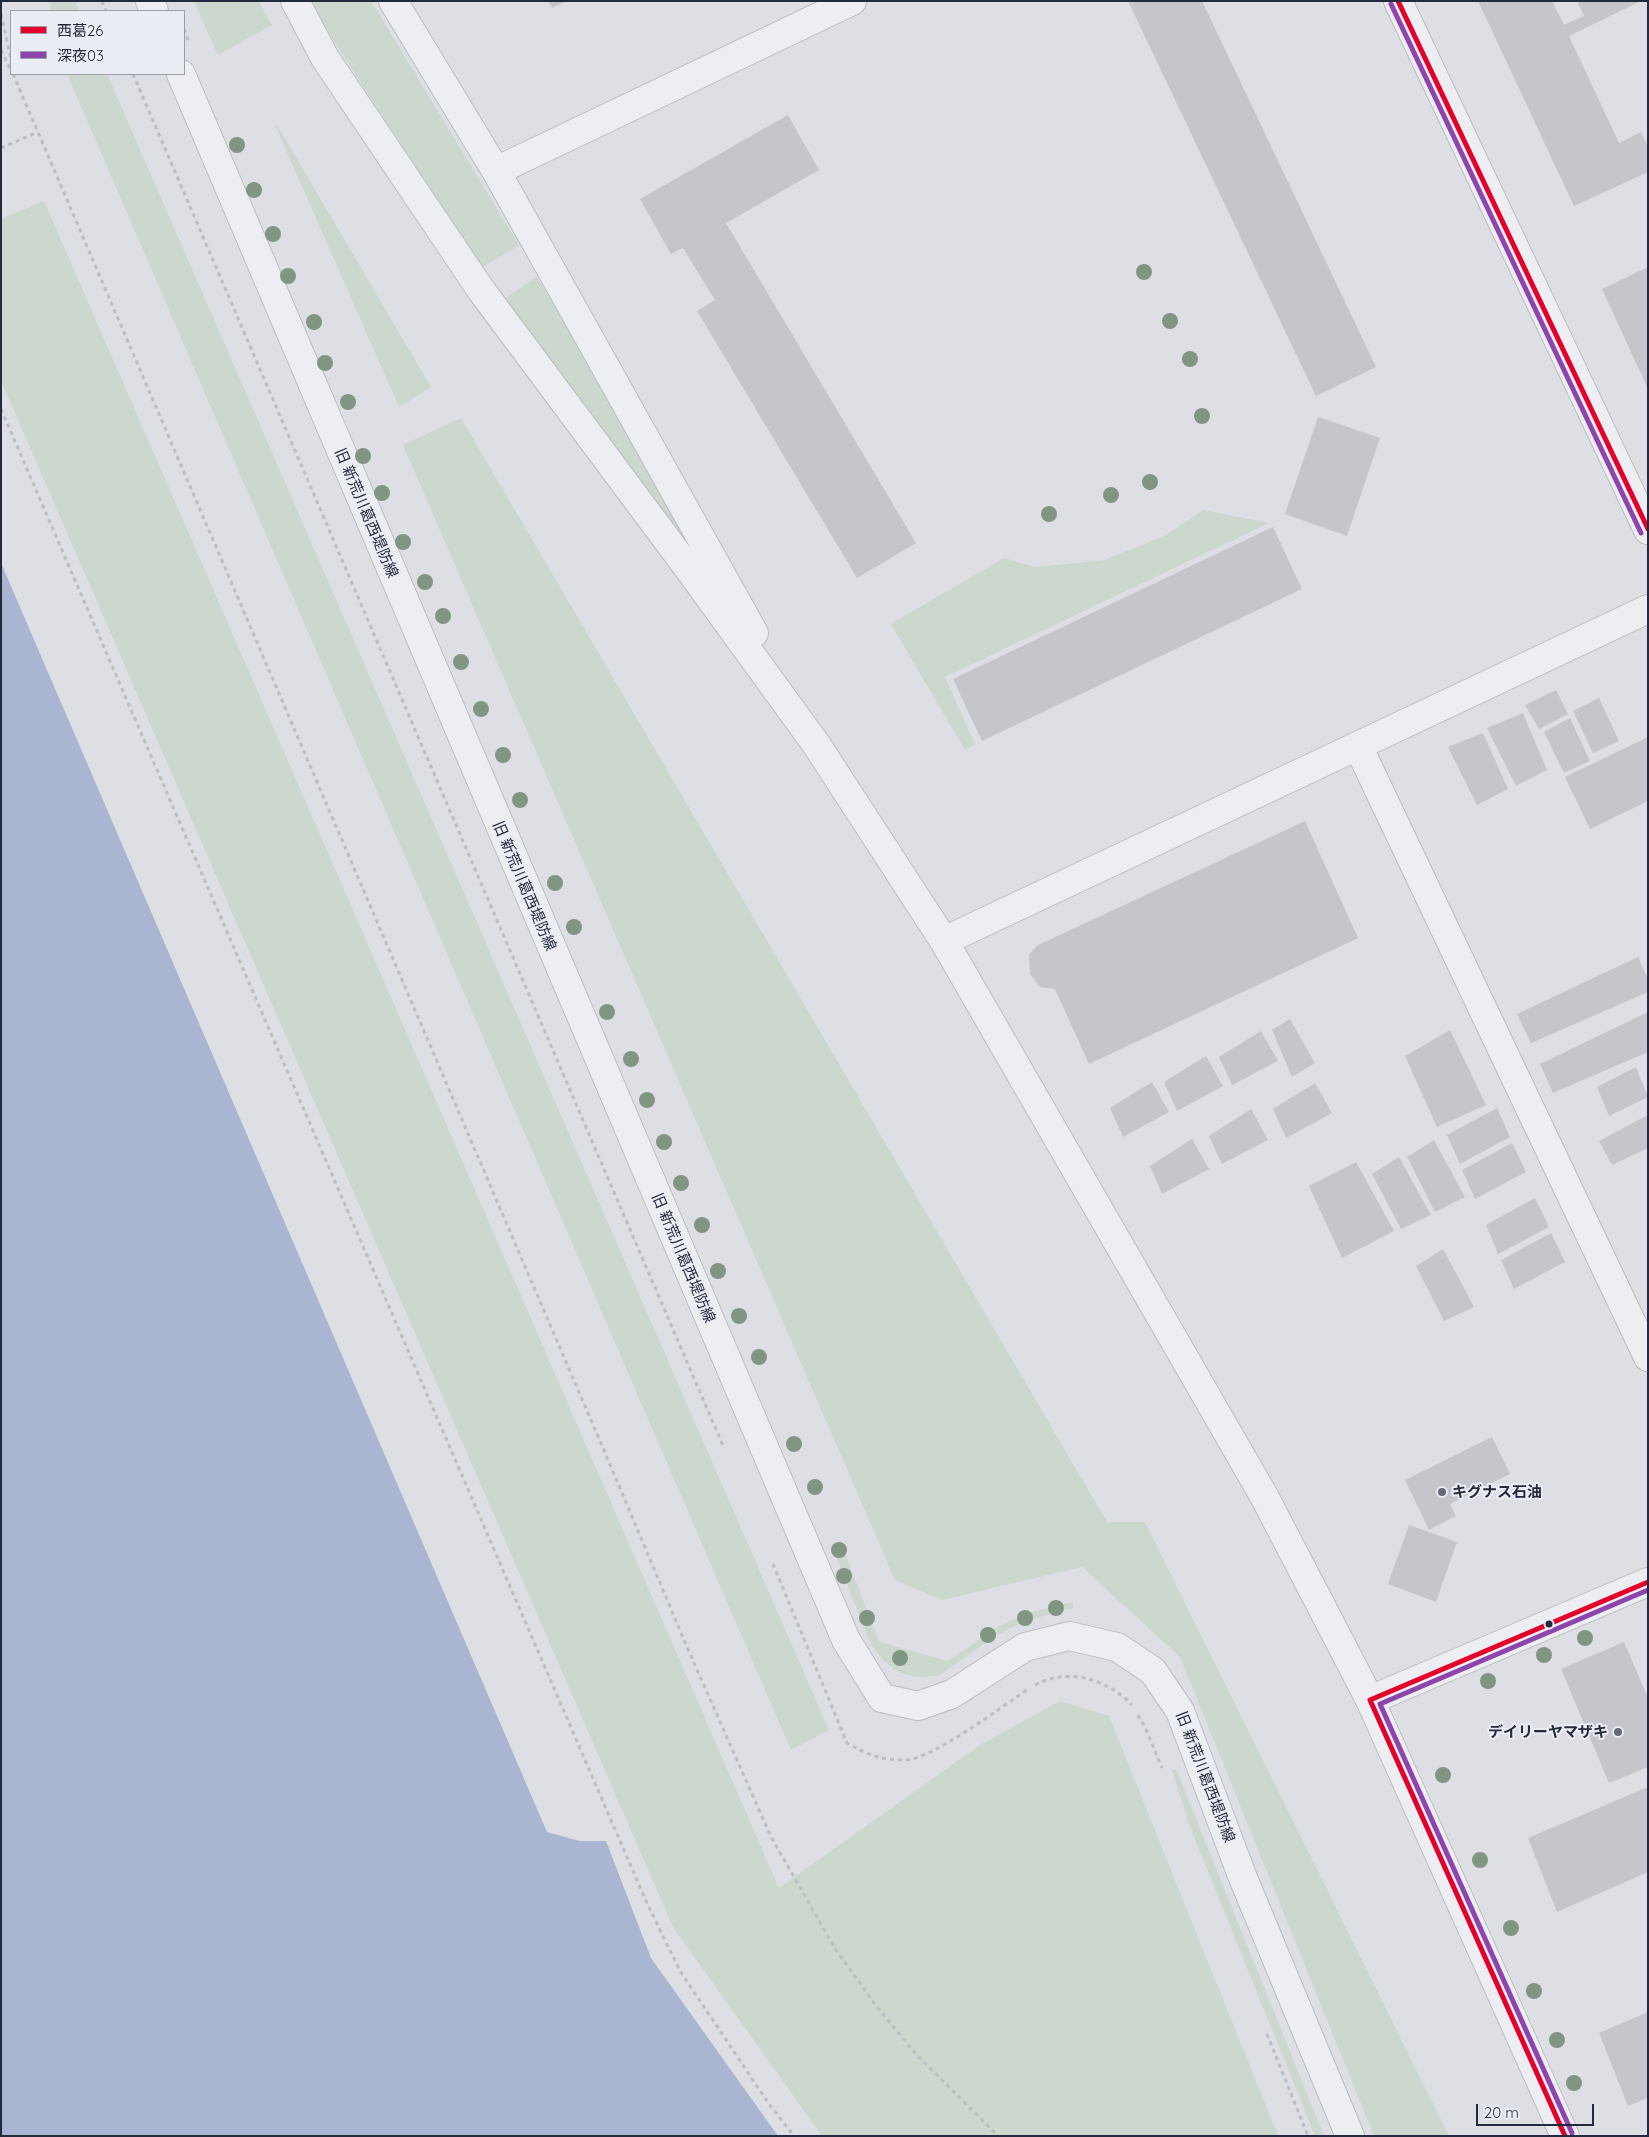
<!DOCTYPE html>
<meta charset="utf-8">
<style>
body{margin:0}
#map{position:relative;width:1649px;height:2137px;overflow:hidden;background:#dedfe4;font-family:Quicksand,"Noto Sans JP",sans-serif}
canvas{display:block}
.frame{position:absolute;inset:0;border:2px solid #242a3d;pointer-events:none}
.legend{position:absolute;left:10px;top:10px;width:175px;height:65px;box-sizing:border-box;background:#eaedf4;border:1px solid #9b9fab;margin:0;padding:6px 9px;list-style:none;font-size:15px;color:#242a3d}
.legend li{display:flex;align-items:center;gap:10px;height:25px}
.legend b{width:25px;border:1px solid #9b9fab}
.scale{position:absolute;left:1476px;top:2104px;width:118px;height:22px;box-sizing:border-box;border:2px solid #242a3d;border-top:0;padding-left:6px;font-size:15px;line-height:18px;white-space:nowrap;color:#242a3d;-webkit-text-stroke:4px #eaedf4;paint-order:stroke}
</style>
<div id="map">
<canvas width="1649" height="2137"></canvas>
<div class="frame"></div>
<ul class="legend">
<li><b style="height:6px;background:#e4002b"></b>西葛26</li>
<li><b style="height:6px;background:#8e44ad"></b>深夜03</li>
</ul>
<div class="scale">20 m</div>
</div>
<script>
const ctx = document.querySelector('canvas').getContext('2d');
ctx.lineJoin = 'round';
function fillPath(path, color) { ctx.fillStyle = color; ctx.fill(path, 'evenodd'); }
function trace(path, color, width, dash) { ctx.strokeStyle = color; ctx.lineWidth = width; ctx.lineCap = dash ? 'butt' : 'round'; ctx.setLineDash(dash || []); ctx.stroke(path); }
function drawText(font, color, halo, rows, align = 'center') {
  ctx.font = font + ' Quicksand,"Noto Sans JP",sans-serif'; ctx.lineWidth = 4; ctx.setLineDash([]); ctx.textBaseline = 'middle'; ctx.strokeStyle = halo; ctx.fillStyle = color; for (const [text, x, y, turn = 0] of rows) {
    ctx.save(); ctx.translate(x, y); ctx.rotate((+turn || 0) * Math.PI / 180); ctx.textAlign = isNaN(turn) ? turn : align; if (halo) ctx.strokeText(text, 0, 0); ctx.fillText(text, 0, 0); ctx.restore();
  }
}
fillPath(new Path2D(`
 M49 1H75L80 11H51Z
 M194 1H258L272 25 218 55Z
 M308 1H371L519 245 481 268Z
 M67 74H107L829 1730 791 1750Z
 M275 125H277L431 387 399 407Z
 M44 201 779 1888 980 1745 1060 1701 1109 1716 1278 2136H822L673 1927 1 381V219Z
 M537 277 694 545 689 547 505 298Z
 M461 418 1107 1522H1145L1449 2136H1374L1180 1657 1082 1567 942 1600 895 1580 403 445Z
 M1203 510 1269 523 945 677 975 744 965 750 891 624 1004 558 1035 567 1105 560 1165 536Z
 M842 1545 879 1642 948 1661 999 1626 1031 1612 1073 1602V1608L1025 1621 995 1636 938 1676 917 1677 898 1672 883 1660 871 1644 833 1549Z
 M1176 1769 1324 2136H1315L1190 1827 1172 1771Z`), '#ccd7ce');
fillPath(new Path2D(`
 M1 563 547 1832 580 1841H606L651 1958 778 2136H1Z`), '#aab6d1');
fillPath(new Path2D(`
 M548 1H567L552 8Z
 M1128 1H1202L1376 367 1316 396Z
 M1478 1H1552L1564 25 1584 16 1577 1H1641L1569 36 1619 143 1641 132 1648 146V172L1574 206Z
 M788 115 819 170 726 223 916 543 857 578 697 311 715 300 683 248 671 254 640 199Z
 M1648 267V389L1602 289Z
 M1318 417 1380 438 1347 536 1285 514Z
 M1273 527 1302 589 982 741 953 679Z
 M1556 690 1568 714 1539 729 1525 705Z
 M1599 698 1619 741 1593 753 1573 711Z
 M1523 713 1547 770 1516 786 1487 728Z
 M1570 718 1590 761 1564 773 1544 732Z
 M1483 733 1508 789 1477 805 1448 747Z
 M1648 737V801L1590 829 1565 777Z
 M1305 821 1358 938 1089 1064 1055 989 1040 987 1030 974 1029 954 1038 945Z
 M1638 957 1648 979V992L1531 1043 1517 1014Z
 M1648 1012V1052L1553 1093 1540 1064Z
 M1290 1019 1315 1063 1292 1077 1272 1030Z
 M1450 1030 1486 1105 1437 1127 1405 1056Z
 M1261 1031 1278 1061 1232 1085 1219 1057Z
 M1206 1056 1223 1086 1177 1111 1164 1082Z
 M1636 1067 1648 1097 1609 1116 1597 1087Z
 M1152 1082 1169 1112 1123 1137 1110 1108Z
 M1315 1083 1332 1113 1286 1138 1273 1109Z
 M1497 1108 1510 1137 1460 1164 1447 1135Z
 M1251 1109 1268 1140 1222 1164 1209 1136Z
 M1648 1115V1148L1612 1165 1599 1141Z
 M1192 1139 1209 1169 1162 1194 1150 1166Z
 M1434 1140 1465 1197 1435 1212 1407 1157Z
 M1512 1143 1526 1172 1475 1199 1462 1170Z
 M1399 1157 1431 1215 1401 1229 1372 1174Z
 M1356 1162 1394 1231 1342 1258 1309 1186Z
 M1535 1198 1549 1227 1498 1254 1486 1225Z
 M1551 1233 1565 1262 1514 1289 1501 1260Z
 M1443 1249 1474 1307 1444 1321 1416 1266Z
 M1492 1437 1510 1474 1450 1504 1456 1516 1429 1530 1405 1480Z
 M1409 1525 1457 1542 1436 1602 1388 1584Z
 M1624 1642 1648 1698V1767L1609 1783 1561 1669Z
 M1648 1787V1872L1557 1912 1528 1838Z
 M1648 2012V2098L1628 2106 1599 2033Z`), '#c5c6cc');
const minor = new Path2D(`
 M150 1 154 11
 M295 1 325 58 481 290 691 572 816 744 944 941 1264 1496 1370 1700 1565 2136
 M393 1 496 171 754 633
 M1398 1 1648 530
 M181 74 846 1640 882 1698 918 1706 952 1694 1025 1647 1069 1636 1117 1647 1153 1671 1180 1711 1243 1878 1350 2136
 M496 171 852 1
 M1358 746 1648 1357
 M944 941 1648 609
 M1370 1700 1648 1582`);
trace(minor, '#bbbcc1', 30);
trace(new Path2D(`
 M102 1 106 11
 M1 14 11 59
 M184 29 189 42
 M1 50 11 71
 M13 74 606 1455 687 1647 771 1837 836 1950 877 2007 915 2053 998 2136
 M133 74 724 1448
 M1 148 38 132
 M1 409 646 1901 680 1971 769 2104 794 2136
 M773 1564 847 1743C868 1755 880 1760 905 1760 931 1760 1003 1706 1028 1689
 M1035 1685C1068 1667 1107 1679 1132 1705
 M1138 1715 1145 1727 1162 1768
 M1267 2034 1308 2136`), '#bdbec4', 3, [4, 4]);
trace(minor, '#edeef1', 28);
trace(new Path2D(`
 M1398 1 1648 529
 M1370 1700 1565 2136
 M1370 1700 1648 1582`), '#e4002b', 5);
trace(new Path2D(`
 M1391 4 1641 533
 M1572 2133 1380 1704 1648 1590`), '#8e44ad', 5);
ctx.fillStyle = '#809682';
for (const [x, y] of [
 [237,145],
 [254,190],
 [273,234],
 [1144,272],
 [288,276],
 [1170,321],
 [314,322],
 [1190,359],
 [325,363],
 [348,402],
 [1202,416],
 [363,456],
 [1150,482],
 [382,493],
 [1111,495],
 [1049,514],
 [403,542],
 [425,582],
 [443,616],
 [461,662],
 [481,709],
 [503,755],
 [520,800],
 [555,883],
 [574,927],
 [607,1012],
 [631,1059],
 [647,1100],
 [664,1142],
 [681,1183],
 [702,1225],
 [718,1271],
 [739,1316],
 [759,1357],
 [794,1444],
 [815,1487],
 [839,1550],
 [844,1576],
 [1056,1608],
 [867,1618],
 [1025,1618],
 [988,1635],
 [1585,1638],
 [1544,1655],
 [900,1658],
 [1488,1681],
 [1443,1775],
 [1480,1860],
 [1511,1928],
 [1534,1991],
 [1557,2040],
 [1574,2083]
]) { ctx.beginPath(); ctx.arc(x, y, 8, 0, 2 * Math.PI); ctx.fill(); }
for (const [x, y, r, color] of [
 [1442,1492,5,"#656977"],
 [1549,1624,4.5,"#242a3d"],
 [1618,1732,5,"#656977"]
]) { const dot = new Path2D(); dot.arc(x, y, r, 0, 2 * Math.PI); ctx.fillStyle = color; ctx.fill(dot); trace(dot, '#eaedf4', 2); }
drawText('15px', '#242a3d', '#eaedf4', [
 ["旧 新荒川葛西堤防線",366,513,67],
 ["旧 新荒川葛西堤防線",524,886,67],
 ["旧 新荒川葛西堤防線",683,1258,67],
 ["旧 新荒川葛西堤防線",1205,1777,69]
]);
drawText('bold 15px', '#242a3d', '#eaedf4', [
 ["キグナス石油",1452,1492],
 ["デイリーヤマザキ",1608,1732,"right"]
], 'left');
</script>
